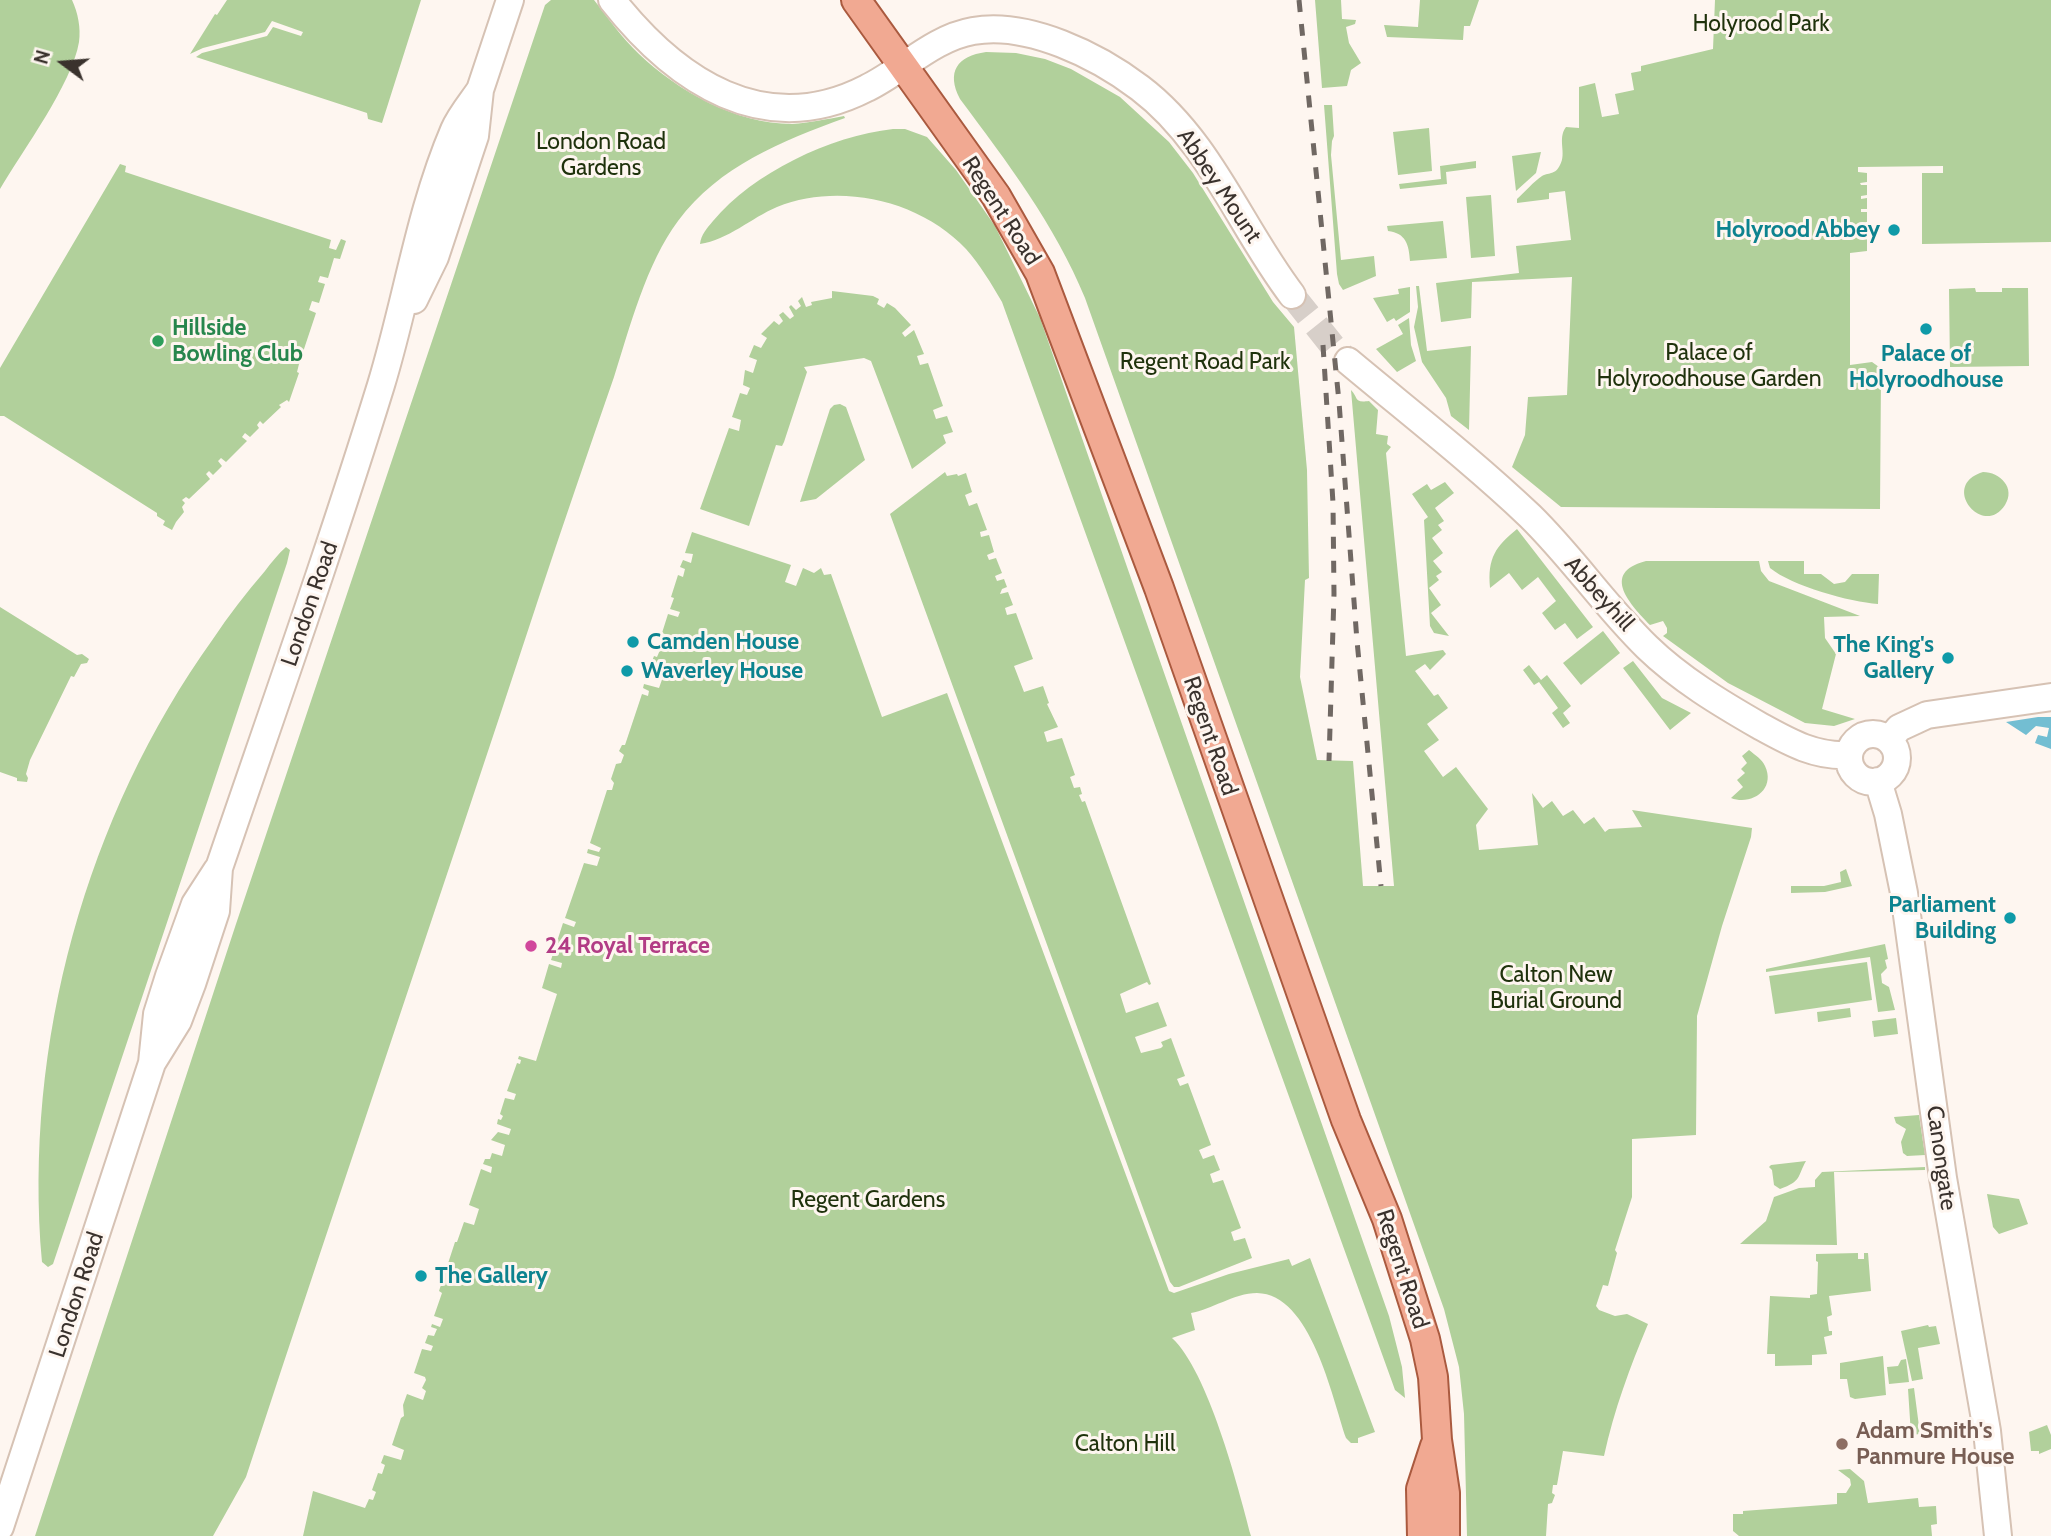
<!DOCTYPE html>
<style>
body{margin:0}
#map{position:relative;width:2051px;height:1536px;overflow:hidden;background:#fef6f0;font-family:Cabin,sans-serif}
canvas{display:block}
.north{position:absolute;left:28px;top:28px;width:70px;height:70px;-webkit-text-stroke:5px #fef6f0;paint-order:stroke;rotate:286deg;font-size:19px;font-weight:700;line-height:28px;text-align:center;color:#3a322d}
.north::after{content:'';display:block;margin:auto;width:24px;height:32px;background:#3a322d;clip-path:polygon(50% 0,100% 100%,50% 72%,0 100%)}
</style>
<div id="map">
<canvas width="2051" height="1536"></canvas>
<div class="north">N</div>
</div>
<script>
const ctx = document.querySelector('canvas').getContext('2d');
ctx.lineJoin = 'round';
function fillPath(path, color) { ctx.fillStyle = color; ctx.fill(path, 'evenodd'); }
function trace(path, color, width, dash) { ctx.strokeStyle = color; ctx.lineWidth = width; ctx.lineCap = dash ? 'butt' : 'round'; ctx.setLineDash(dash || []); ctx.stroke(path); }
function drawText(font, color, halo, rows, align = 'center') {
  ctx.font = font + ' Cabin,sans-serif'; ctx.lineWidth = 6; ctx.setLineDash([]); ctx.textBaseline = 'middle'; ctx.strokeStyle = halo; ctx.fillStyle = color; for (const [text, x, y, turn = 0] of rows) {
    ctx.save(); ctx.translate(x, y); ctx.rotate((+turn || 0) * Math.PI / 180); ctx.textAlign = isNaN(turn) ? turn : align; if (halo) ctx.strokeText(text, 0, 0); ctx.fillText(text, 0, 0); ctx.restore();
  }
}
fillPath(new Path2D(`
 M0 0H72C78 13 81 28 79 42 72 84 23 150 0 189Z
 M227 0H421L382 123 368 119 367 113 196 57 202 53 267 36 273 27 301 36 303 32 272 21 265 32 203 48 190 54 215 14 217 15Z
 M551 0H594C609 19 622 38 639 54 678 91 736 124 792 124 809 123 827 119 844 116L845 118C782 141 719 166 678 221 646 264 630 327 614 377 588 452 562 527 537 603 441 895 342 1185 246 1477L213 1536H35L236 924 545 5Z
 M1315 0H1341L1342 19 1356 20 1355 24 1346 27 1349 43 1361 63 1351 70 1347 86 1322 88Z
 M1420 0H1479L1470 26H1464L1463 40 1387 37 1384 25 1418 27Z
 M1715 0H2051V242L1922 244V173H1943V166L1858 167V172L1867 173V182L1860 183 1861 185H1867V195L1861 196V199L1867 198V209H1861V212H1867V222L1861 223 1862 226H1867V235L1861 236 1862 238H1867V251L1850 253V365L1872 362 1879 367 1881 374 1880 509 1561 507 1512 467 1525 435 1528 397 1567 395 1572 277 1472 282 1471 318 1441 322 1436 283 1519 273 1516 246 1571 240 1565 191 1549 193V199L1517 203V199C1525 192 1533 182 1542 176 1550 172 1555 175 1560 165 1567 153 1557 139 1566 127L1579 128V87L1595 83 1602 117 1619 114 1615 94 1634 90 1631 73 1641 71V66L1713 49Z
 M986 52 1016 53 1045 59 1071 69 1120 97 1169 142 1193 173 1273 302 1294 327 1307 470 1309 578 1305 580 1300 677 1317 760 1353 761 1363 886H1394L1351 390C1359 398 1353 403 1369 401L1378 410 1376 434 1388 436 1387 444 1391 447 1386 453 1406 656 1443 650 1446 654 1430 670 1425 664 1415 671 1434 696 1438 694 1448 708 1427 724 1439 740 1424 751 1443 777 1456 767 1488 809 1476 825 1479 850 1538 845 1532 793 1543 808 1552 801 1563 816 1573 810 1584 824 1594 817 1605 832 1609 829 1642 827 1632 810 1752 828 1751 837 1722 926 1697 1016 1696 1135 1632 1139V1197L1615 1250 1617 1253 1608 1286 1603 1285 1596 1306 1599 1310 1615 1316 1627 1314 1648 1324C1630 1367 1614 1410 1604 1456L1563 1451 1557 1485H1553L1552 1493 1555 1495 1552 1503 1548 1504 1546 1536H1467L1464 1414 1459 1367 1444 1309 1085 298C1055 225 1007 162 960 99 946 72 957 56 986 52Z
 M1324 105H1332L1334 136 1332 141 1331 155 1341 260 1374 256 1376 276 1343 290 1339 284 1337 274Z
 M1429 128 1432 171 1398 175 1393 132Z
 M893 129H905L927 137 956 170 995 226 1040 318 1389 1316 1402 1367 1405 1398 1395 1390 1002 302C991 283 980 265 966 249 920 200 839 182 777 207 751 218 728 240 700 244 701 235 707 228 713 221 753 173 830 136 893 129Z
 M1541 152 1536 173 1516 191 1512 156Z
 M1476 161V168L1446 172 1447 184 1400 189 1399 184 1441 179 1440 166Z
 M120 164 126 166 125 172 331 240 329 248 336 250 341 239 346 241 340 259 334 258 328 278 320 276 318 282 325 284 319 303 312 301 309 310 316 313 302 355 296 353 294 358 300 360 297 372 299 373 289 402 287 400 279 405 281 407 263 424 260 421 257 425 259 428 250 437 245 433 242 437 247 441 226 462 221 458 218 461 222 466 213 475 209 471 206 474 210 479 189 499 186 497 182 500 185 503 182 507 184 512 176 522 172 530 163 525 165 521 157 516V513L4 416H0V368Z
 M1491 195 1495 256 1471 258 1466 197Z
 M1443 221 1447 258 1410 261C1409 245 1406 233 1388 231L1387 226Z
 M1416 286H1419L1427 351 1471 346 1469 430 1451 416 1446 398 1422 362 1414 327 1418 307Z
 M1410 287V312L1396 321 1394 318 1387 322 1373 298 1399 294 1398 289Z
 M1975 288 1976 292H2002V288H2028L2029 366 1950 367 1949 289Z
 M832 291 873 296 879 299 877 304 884 308 887 303 895 308 911 325 902 333 905 337 914 330 924 354 917 356 920 365 928 363 943 406 933 410 936 419 947 416 953 432 943 435 946 443 912 469 871 361 864 358 804 367 807 372 784 442 782 446 776 445 749 526 700 509 729 428 739 431 741 420 732 417 740 393 747 395 750 388 743 385 745 370 753 373 757 360 749 357 754 345 761 348 767 338 761 334 774 321 779 325 783 321 779 315 783 312 790 319 794 316 789 307 791 305 796 310 801 306 798 301 802 297 806 307 812 305 811 302 832 298Z
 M1409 318 1411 345 1416 361 1397 372 1376 349 1403 334 1398 325Z
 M840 404 846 407 865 460 816 499 800 502 830 409 834 405Z
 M945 472 947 476 957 474 958 476 966 473 972 492 965 495 969 506 977 503 987 530 980 532 981 537 989 535 994 552 987 555 989 560 996 558 1002 573 995 576 997 581 1004 579 1007 587 1002 589 1000 594 1008 592 1013 605 1005 608 1007 615 1016 613 1033 659 1014 666 1024 692 1043 686 1049 703 1047 704 1058 727 1044 732 1047 742 1062 738 1075 775 1070 777 1074 788 1080 787 1082 794 1079 795 1082 802 1085 801 1151 984 1149 985 1147 982 1120 994 1126 1013 1158 1002 1167 1026 1135 1037 1141 1053 1161 1048 1163 1046 1161 1042 1171 1038 1185 1076 1177 1079 1180 1086 1188 1083 1211 1145 1199 1150 1203 1159 1214 1155 1220 1170 1210 1174 1213 1183 1223 1180 1241 1228 1231 1232 1234 1241 1245 1238 1252 1258 1179 1287H1174L1170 1282 890 514Z
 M1983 472C2000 472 2016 488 2005 505 1983 539 1939 485 1983 472Z
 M1445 482 1454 493 1435 508 1444 521 1438 525 1442 530 1432 538 1443 553 1433 561 1442 572 1436 576 1439 580 1429 588 1441 605 1431 613 1449 636 1434 633 1430 626 1424 520 1428 517 1412 494 1427 484 1431 490Z
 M1517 529 1593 627 1577 639 1565 623 1555 630 1542 613 1556 601 1538 577 1522 590 1509 573 1490 588C1487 558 1496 546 1517 529Z
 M692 532 791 565 785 582 796 586 803 568 814 573 821 568 824 575 831 574 882 717 947 693 1169 1291 1174 1293 1229 1274 1289 1259 1292 1266 1310 1258 1375 1432 1358 1438V1443H1351L1346 1438C1332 1397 1311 1294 1257 1293 1234 1293 1211 1310 1191 1313L1195 1330 1172 1338C1208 1371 1238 1486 1251 1536H303L313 1491 365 1508 369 1499 373 1500 376 1492 372 1490 378 1473 382 1474 385 1465 381 1463 384 1455 401 1460 404 1450 392 1445 401 1418 404 1416 403 1405 407 1394 423 1400 426 1391 422 1388 426 1380 425 1377 414 1373 422 1349 431 1351 433 1346 425 1343 428 1335 434 1336 437 1329 431 1327 432 1324 440 1327 443 1319 434 1316 442 1293 439 1291 455 1242H457L464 1222 474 1225 479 1209 469 1205 481 1169 491 1173 492 1167 483 1164 485 1159H490L492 1153 502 1156 505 1145 491 1140 498 1132 509 1135 511 1129 497 1124 498 1119 501 1120 503 1116 500 1114 505 1098 514 1100 516 1094 507 1091 517 1063 520 1064 521 1060 518 1059 519 1056 536 1061 557 994 542 988 549 964 561 968 562 963 551 960 563 923 574 927 576 922 565 918 584 863 597 866 600 857 587 853 588 849 599 852 601 848 590 843 607 790H612L614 783 611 779 616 764 621 763 624 755 619 751 622 745H625L642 694 648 696 649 691 643 688 644 684 659 688 664 674 649 669 654 656 657 657 660 650 656 648 658 643 669 647 673 637 662 633 668 614 678 617 680 612 670 609 674 598 671 597 678 575 683 577 685 569 680 567 683 560 691 563 693 554 685 553Z
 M286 547 290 550 287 563 53 1264 48 1267 42 1262C23 1044 86 816 213 639 229 615 246 593 265 571 271 563 278 554 286 547Z
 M1646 561H1759L1761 571 1769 581 1860 616 1824 617 1825 638 1836 654 1822 709 1855 719 1834 726 1805 723 1728 683 1663 636 1667 633V628L1663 621 1650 625C1632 606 1599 573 1646 561Z
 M1768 561H1804V574H1821L1834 584 1845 582 1852 574H1879L1878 604C1850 602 1792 586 1770 568Z
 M0 607 77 655 82 654 89 659 87 663 81 664 74 677 71 676 30 760 26 774 28 778 27 782 17 781V778L0 772Z
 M1603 631 1620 653 1581 685 1563 663Z
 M1633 661 1662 698 1691 713 1670 730 1623 668Z
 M1529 665 1541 680 1547 675 1571 706 1563 713 1570 723 1563 728 1552 713 1558 708 1539 682 1534 685 1523 670Z
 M1749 750C1755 755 1762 759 1765 766 1776 789 1752 806 1731 798L1743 787 1737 780 1745 773 1741 769 1747 763 1742 756Z
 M1846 869 1852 886 1825 892 1791 893V886H1824L1841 882 1840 872Z
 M1885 944 1888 959 1885 960 1887 968 1881 974 1882 983 1889 987 1895 1010 1878 1012 1870 957 1766 972V969Z
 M1867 962 1872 1000 1775 1014 1769 976Z
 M1850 1008 1851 1017 1818 1022 1817 1012Z
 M1896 1018 1898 1034 1874 1037 1872 1021Z
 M1919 1115 1925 1155 1907 1156 1903 1153 1901 1142 1906 1129 1896 1123 1894 1117Z
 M1806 1161C1797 1177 1802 1181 1780 1189L1774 1185 1772 1170 1769 1167 1771 1165Z
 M1925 1167V1170L1834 1172 1837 1245 1740 1244 1766 1221 1774 1197 1799 1188 1815 1187V1180L1822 1172Z
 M1987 1194 2019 1199 2028 1224 1999 1234 1993 1227Z
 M1858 1253V1259H1864V1253H1868L1871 1291 1829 1296 1832 1315 1827 1317 1829 1331H1832V1335L1824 1337 1827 1354 1812 1355V1365L1775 1366V1354H1767L1770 1296 1810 1298V1295L1817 1294 1818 1262 1816 1261V1254Z
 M1928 1325 1929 1327 1936 1326 1940 1344 1918 1348 1923 1379 1912 1381 1901 1331Z
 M1883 1356 1886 1395 1855 1399 1850 1397 1847 1379H1840V1363Z
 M1906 1359 1909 1382 1889 1384 1887 1367 1898 1366 1901 1360Z
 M1914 1388 1920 1434 1911 1435 1908 1389Z
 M2047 1425 2051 1435V1449L2039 1454V1451H2031L2029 1432Z
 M1850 1469 1864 1481 1868 1503 1918 1498 1919 1507 1936 1506 1937 1524 1931 1525 1932 1536H1739L1733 1531V1514H1743V1511L1837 1504V1493H1846L1851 1485 1850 1479 1838 1470Z`), '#b1d09b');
fillPath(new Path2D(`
 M2038 717H2051V749L2035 743 2038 735 2047 737 2049 728 2036 726 2026 735 2006 722Z`), '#73bed2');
trace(new Path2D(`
 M1292 295 1336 350 1348 361`), '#d7cfc9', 26, [26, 13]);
const secondary = new Path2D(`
 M612 0C676 81 764 141 867 88 902 71 933 38 973 31 1028 21 1098 56 1140 88 1210 141 1240 227 1292 295
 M414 300 435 257 467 160 475 136 480 90 510 0
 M1348 361C1409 412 1472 461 1530 516 1572 557 1605 606 1647 647 1680 679 1720 703 1760 726 1789 742 1815 757 1849 755
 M1849 758a24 24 0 1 1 48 0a24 24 0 1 1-48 0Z
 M1889 740 1899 728 1927 715 2051 697
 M1878 781 1888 814 1904 893 1943 1178 1987 1431 1998 1536
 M152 1063 178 1021 192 984 216 911 219 868C274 707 331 547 381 385 407 300 419 212 454 130 460 116 471 103 480 90
 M0 1527 152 1063 157 1014 169 976 195 904 217 870`);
const primary = new Path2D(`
 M856 0 996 196 1040 273 1159 588 1346 1120 1387 1219 1425 1339 1433 1377 1437 1440 1445 1493V1536
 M1422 1536 1421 1489 1435 1446`);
trace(secondary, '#d6c2b4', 30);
trace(primary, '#aa5a3f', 32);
trace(secondary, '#fff', 26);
trace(primary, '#f1a992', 28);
trace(new Path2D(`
 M1299 0 1339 402 1357 641 1381 886
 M1323 345 1333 503 1334 594 1329 761`), '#706863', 5, [12, 12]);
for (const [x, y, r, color] of [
 [1894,230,7,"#0f9aa8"],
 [1926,329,7,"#0f9aa8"],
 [158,341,7,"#2e9e5b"],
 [633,642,7,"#0f9aa8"],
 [1948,658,7,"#0f9aa8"],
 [627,671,7,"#0f9aa8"],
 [2010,918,7,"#0f9aa8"],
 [531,946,7,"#d1479c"],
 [421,1276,7,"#0f9aa8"],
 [1842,1444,7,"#8d6e63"]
]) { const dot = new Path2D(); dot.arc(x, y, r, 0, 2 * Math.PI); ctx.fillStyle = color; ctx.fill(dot); trace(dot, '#fef6f0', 2.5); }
drawText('23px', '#1f320c', '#fef6f0', [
 ["Holyrood Park",1761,24],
 ["London Road",601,142],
 ["Gardens",601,168],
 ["Palace of",1709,353],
 ["Holyroodhouse Garden",1709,379],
 ["Regent Road Park",1205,362],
 ["Calton New",1556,975],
 ["Burial Ground",1556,1001],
 ["Regent Gardens",868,1200],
 ["Calton Hill",1125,1444]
]);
drawText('23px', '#3a322d', '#fef6f0', [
 ["Abbey Mount",1219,186,56],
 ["Regent Road",1001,211,57],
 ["Abbeyhill",1599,594,48],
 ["London Road",310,604,-71],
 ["Regent Road",1210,736,71],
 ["Canongate",1941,1158,82],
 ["Regent Road",1402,1269,72],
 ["London Road",77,1295,-72]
]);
drawText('bold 23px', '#0d838f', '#fef6f0', [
 ["Holyrood Abbey",1880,230],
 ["Palace of",1926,354,"center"],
 ["Holyroodhouse",1926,380,"center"],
 ["Camden House",647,642,"left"],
 ["The King's",1934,645],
 ["Gallery",1934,671],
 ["Waverley House",641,671,"left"],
 ["Parliament",1996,905],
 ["Building",1996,931],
 ["The Gallery",435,1276,"left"]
], 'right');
drawText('bold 23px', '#27864d', '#fef6f0', [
 ["Hillside",172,328],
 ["Bowling Club",172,354]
], 'left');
drawText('bold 23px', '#b23c85', '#fef6f0', [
 ["24 Royal Terrace",545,946]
], 'left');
drawText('bold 23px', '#785e54', '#fef6f0', [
 ["Adam Smith's",1856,1431],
 ["Panmure House",1856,1457]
], 'left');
</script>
